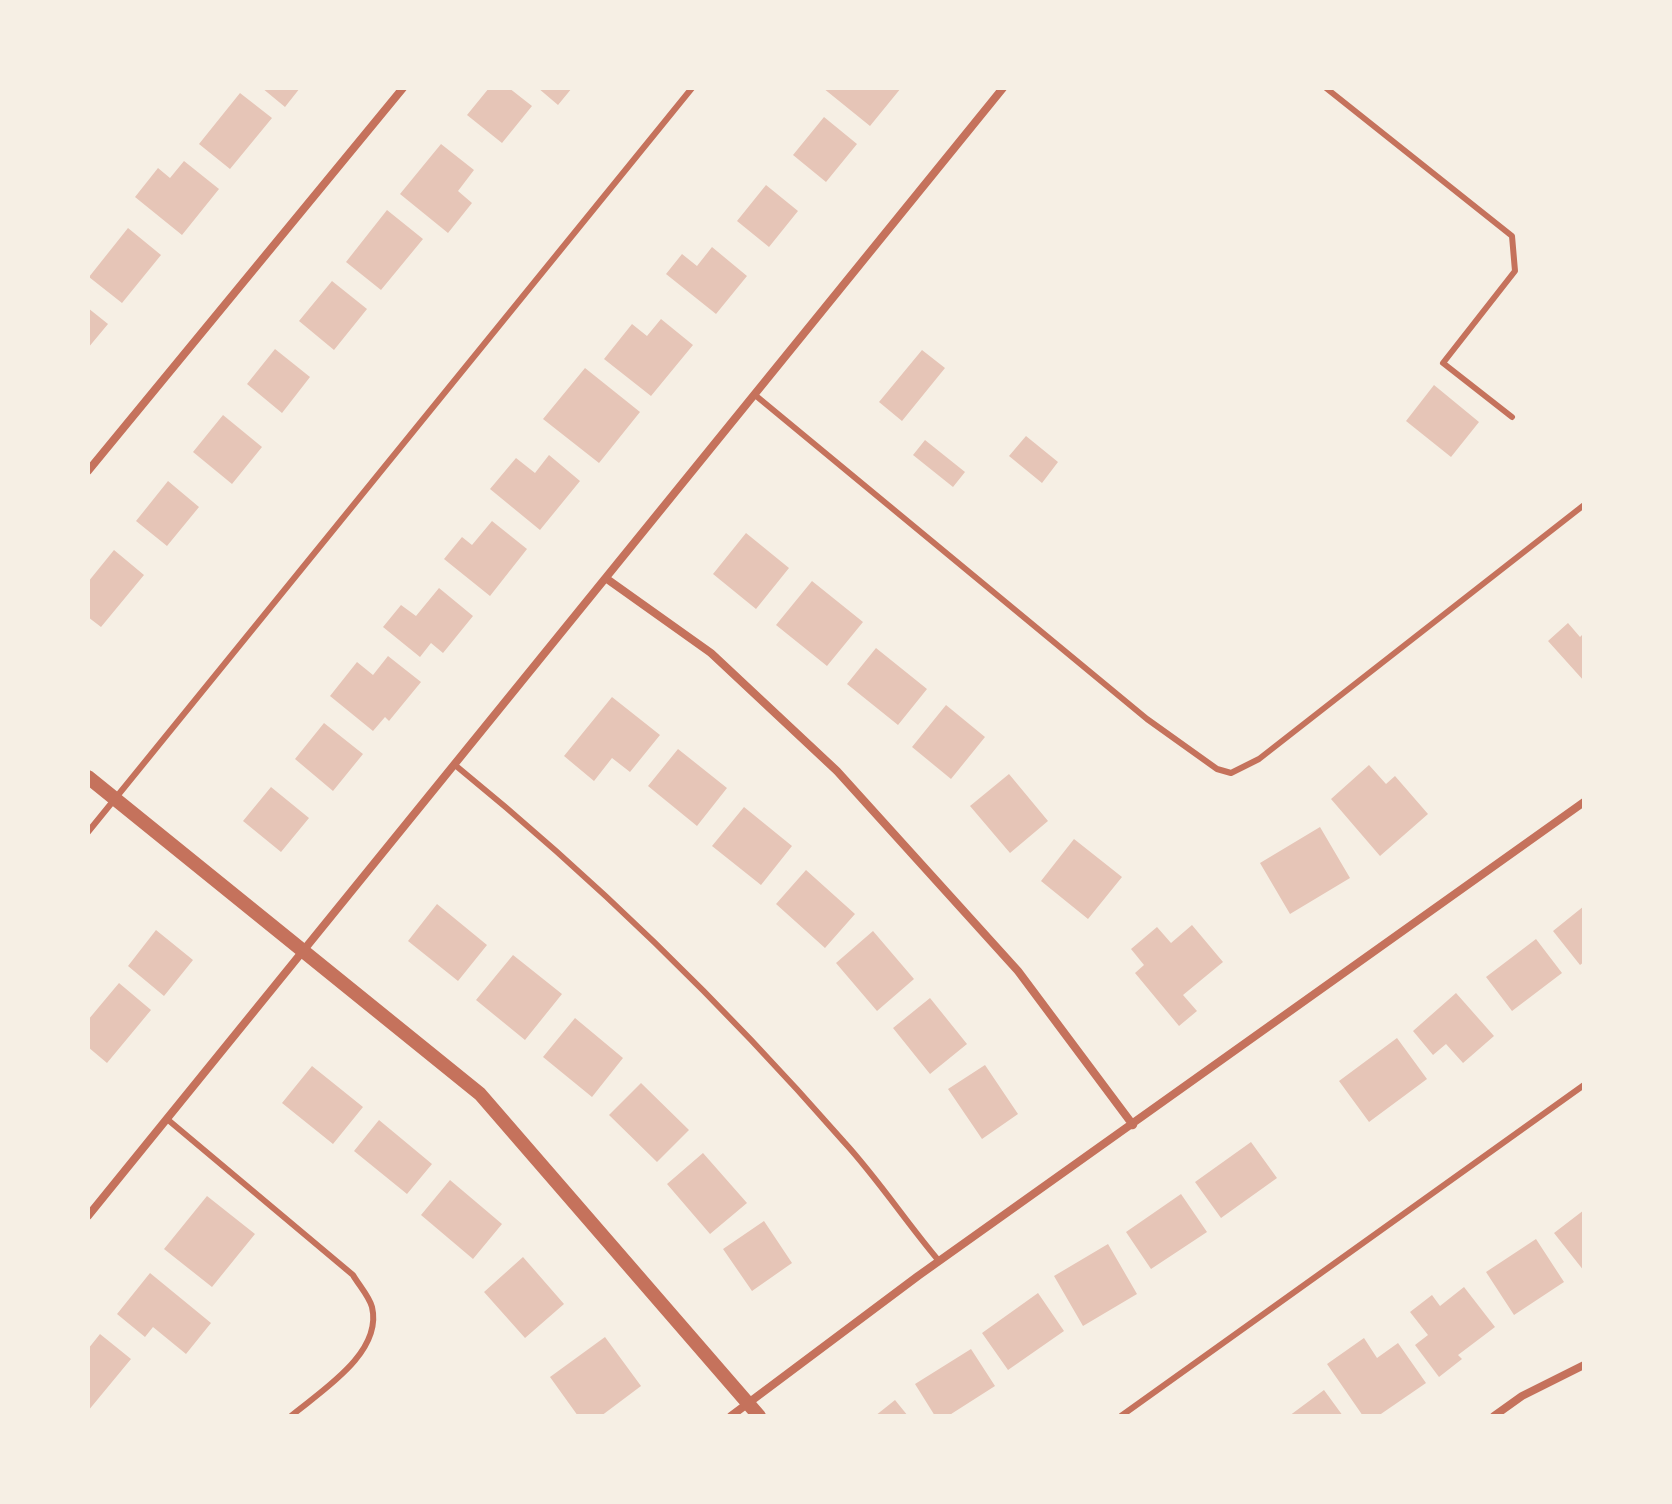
<!DOCTYPE html>
<style>
body{margin:0}
#map{position:relative;width:1672px;height:1504px;overflow:hidden;background:#f6efe4;font-family:Barlow,sans-serif}
canvas{display:block}
.frame{position:absolute;inset:0;border:90px solid #f6efe4;pointer-events:none}
</style>
<div id="map">
<canvas width="1672" height="1504"></canvas>
<div class="frame"></div>
</div>
<script>
const ctx = document.querySelector('canvas').getContext('2d');
ctx.lineJoin = 'round';
function fillPath(path, color) { ctx.fillStyle = color; ctx.fill(path, 'evenodd'); }
function trace(path, color, width, dash) { ctx.strokeStyle = color; ctx.lineWidth = width; ctx.lineCap = dash ? 'butt' : 'round'; ctx.setLineDash(dash || []); ctx.stroke(path); }
fillPath(new Path2D(`
 M262 88H300L285 107Z
 M489 88H509L532 106 502 143 467 115Z
 M538 88H572L558 105Z
 M823 88H901L870 126Z
 M240 93 272 118 230 169 199 144Z
 M824 117 857 144 826 182 793 155Z
 M441 144 474 170 458 191 472 203 448 233 400 194Z
 M184 161 219 189 182 235 135 197 158 168 170 178Z
 M766 185 798 211 769 247 737 221Z
 M387 210 423 239 381 290 346 262Z
 M128 228 161 255 122 303 89 277Z
 M712 247 747 276 716 314 666 274 682 254 697 266Z
 M332 281 367 309 334 350 299 321Z
 M88 308 108 324 88 348Z
 M661 319 693 345 651 396 604 359 632 324 647 336Z
 M275 349 310 377 282 413 247 384Z
 M922 350 945 368 902 421 879 402Z
 M585 368 640 412 599 463 543 419Z
 M1434 385 1479 422 1451 457 1406 421Z
 M223 415 262 447 232 484 193 452Z
 M1026 436 1058 462 1042 483 1009 456Z
 M925 440 965 472 953 487 913 455Z
 M549 455 580 481 540 530 490 489 516 458 535 473Z
 M168 481 199 507 167 546 136 521Z
 M492 521 527 549 490 596 444 559 462 537 472 545Z
 M746 533 789 568 756 609 713 574Z
 M114 550 144 575 101 627 88 617V582Z
 M812 581 863 622 827 666 776 625Z
 M439 588 473 616 443 653 431 643 420 657 383 627 401 605 416 616Z
 M1568 623 1580 637 1584 633V681L1548 641Z
 M876 648 927 689 898 725 847 684Z
 M388 656 421 682 389 721 385 717 373 731 330 696 357 662 373 675Z
 M612 697 660 735 630 772 612 758 594 781 564 756Z
 M946 705 985 737 951 779 912 747Z
 M324 723 363 754 333 791 295 759Z
 M678 749 727 788 697 826 648 786Z
 M1369 765 1386 784 1395 776 1428 814 1380 856 1331 799Z
 M1009 774 1048 821 1010 853 970 806Z
 M271 787 309 818 281 852 243 821Z
 M744 807 792 846 761 885 712 846Z
 M1320 827 1350 878 1290 914 1260 863Z
 M1074 839 1122 877 1088 919 1041 881Z
 M806 870 855 914 825 948 776 904Z
 M437 904 487 945 458 981 408 941Z
 M1584 906V962L1580 965 1553 931Z
 M1192 925 1223 962 1183 995 1197 1011 1179 1026 1135 973 1144 965 1131 949 1157 927 1171 943Z
 M156 930 193 960 164 996 128 966Z
 M873 931 914 979 877 1011 836 963Z
 M1536 939 1562 973 1512 1011 1486 977Z
 M513 955 562 994 525 1040 476 1000Z
 M119 983 151 1010 107 1063 88 1047V1020Z
 M1456 993 1494 1036 1463 1063 1446 1044 1433 1055 1413 1031Z
 M930 998 967 1044 930 1074 893 1028Z
 M575 1018 623 1058 592 1097 543 1057Z
 M1397 1038 1427 1079 1369 1122 1339 1081Z
 M985 1065 1018 1114 982 1139 948 1089Z
 M312 1066 363 1107 333 1144 282 1103Z
 M641 1083 689 1130 657 1162 609 1115Z
 M379 1120 432 1164 407 1194 354 1151Z
 M1251 1142 1277 1178 1221 1218 1195 1182Z
 M703 1153 747 1203 710 1234 667 1184Z
 M450 1180 502 1224 473 1259 421 1215Z
 M1181 1194 1207 1232 1151 1269 1126 1232Z
 M207 1196 255 1234 212 1287 164 1249Z
 M1584 1210V1271L1554 1233Z
 M764 1221 792 1263 752 1291 723 1249Z
 M1536 1239 1564 1282 1514 1315 1486 1272Z
 M1108 1244 1137 1294 1083 1326 1054 1276Z
 M523 1257 564 1304 525 1338 484 1292Z
 M150 1273 211 1323 186 1354 153 1327 145 1337 117 1314Z
 M1464 1287 1495 1327 1458 1355 1462 1359 1439 1377 1415 1345 1428 1335 1410 1312 1432 1295 1440 1306Z
 M1038 1293 1064 1331 1008 1370 982 1333Z
 M100 1334 131 1359 88 1411V1349Z
 M605 1337 641 1386 601 1416H578L550 1377Z
 M1364 1338 1377 1358 1398 1343 1426 1383 1378 1416H1363L1327 1364Z
 M971 1349 995 1386 948 1416H935L915 1384Z
 M1324 1390 1343 1416H1289Z
 M895 1400 908 1416H875Z`), '#e6c5b7');
trace(new Path2D(`
 M1326 88 1512 236 1515 271 1443 363 1512 417
 M755 395 1147 719 1217 769 1231 773 1259 759 1584 505
 M455 765C595 879 725 1006 844 1142 878 1179 906 1222 939 1261
 M88 832 692 88
 M167 1119 353 1275C358 1284 369 1296 372 1307 383 1353 321 1391 291 1416
 M1121 1416 1584 1085`), '#c5725c', 6);
trace(new Path2D(`
 M88 471 403 88
 M607 579 711 653 837 771 1018 971 1133 1125
 M88 1216 1003 88
 M731 1416 918 1276 1584 802
 M1494 1416 1522 1396 1584 1365`), '#c5725c', 8);
trace(new Path2D(`
 M88 777 480 1094 759 1416`), '#c5725c', 14);
</script>
